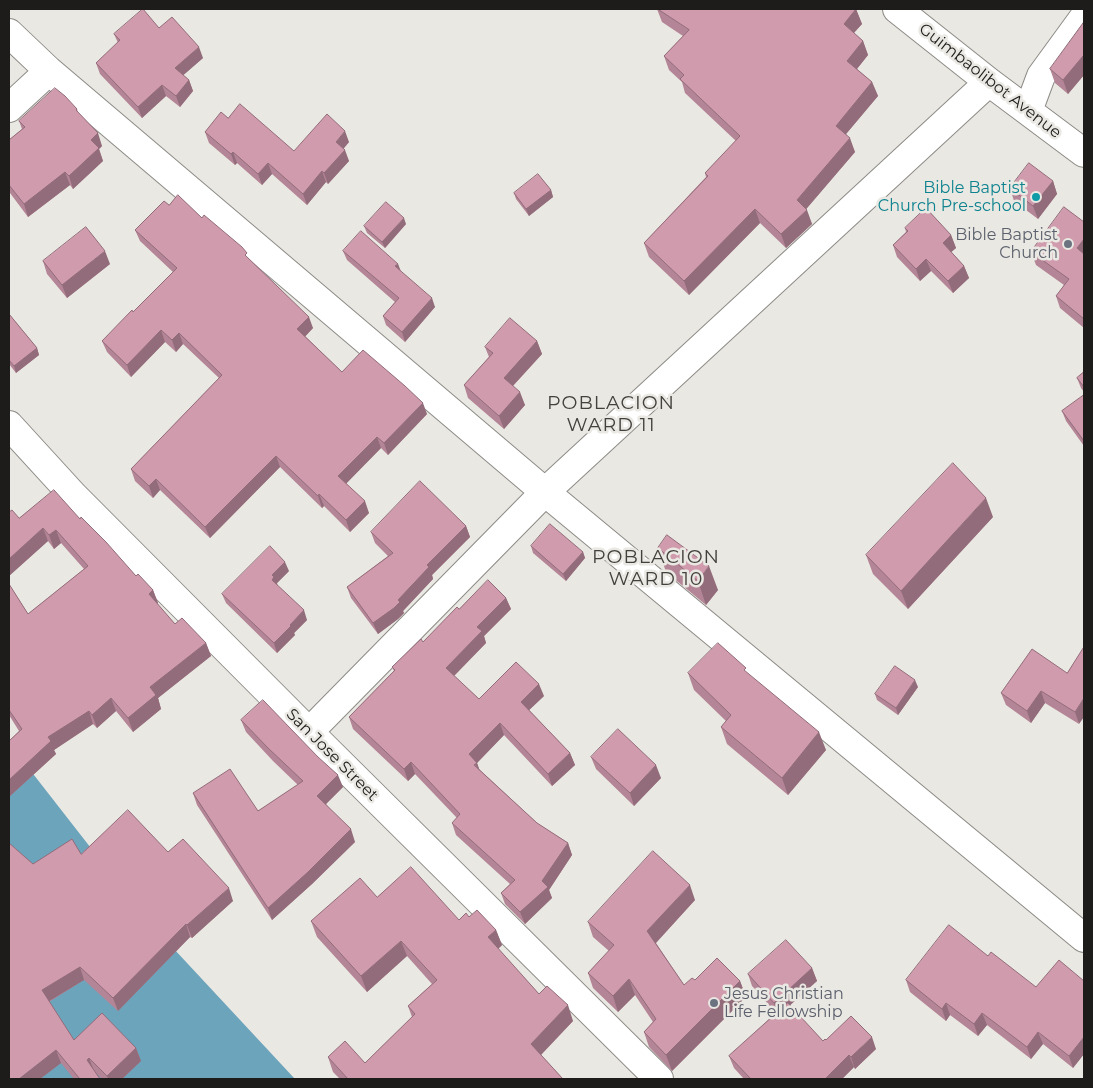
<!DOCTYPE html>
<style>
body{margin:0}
#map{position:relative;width:1093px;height:1088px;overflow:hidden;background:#eae8e3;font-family:Montserrat,sans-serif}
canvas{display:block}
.frame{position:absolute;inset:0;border:10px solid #1d1c1a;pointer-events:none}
</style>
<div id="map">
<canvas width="1093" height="1088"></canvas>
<div class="frame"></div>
</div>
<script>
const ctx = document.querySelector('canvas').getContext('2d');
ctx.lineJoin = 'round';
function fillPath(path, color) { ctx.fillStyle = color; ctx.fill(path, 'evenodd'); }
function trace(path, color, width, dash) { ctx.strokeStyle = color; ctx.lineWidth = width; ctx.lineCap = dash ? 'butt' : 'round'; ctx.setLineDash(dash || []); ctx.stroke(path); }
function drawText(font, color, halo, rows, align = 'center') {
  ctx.font = font + ' Montserrat,sans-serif'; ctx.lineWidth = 5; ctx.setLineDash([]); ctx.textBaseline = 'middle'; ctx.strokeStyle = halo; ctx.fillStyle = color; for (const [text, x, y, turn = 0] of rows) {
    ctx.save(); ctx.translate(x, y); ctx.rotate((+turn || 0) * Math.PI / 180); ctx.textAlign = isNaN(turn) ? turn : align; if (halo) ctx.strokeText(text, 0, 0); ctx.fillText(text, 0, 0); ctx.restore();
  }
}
fillPath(new Path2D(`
 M9 743 147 920 295 1079H9Z`), '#6ca4bc');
const minor = new Path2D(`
 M897 9 989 82 1084 153
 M9 33 49 71 545 492 989 82
 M9 108 49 71
 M1028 111 1041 76 1084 17
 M9 425 73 495 309 732 659 1079
 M309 732 545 492 1084 938`);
trace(minor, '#8d8b86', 30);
trace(minor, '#fff', 28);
fillPath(new Path2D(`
 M657 9H856L862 24 854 33 863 41 868 55 857 69 872 82 878 96 846 134 855 152 806 209 812 224 786 248 760 223 689 295 649 257 644 243 706 177 705 173 736 141 685 93 682 82 669 70 664 56 683 36 662 22Z
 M1084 22V75L1068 94 1055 83 1050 69Z
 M114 34 203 58 183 75 189 80 193 91 180 107 166 96 142 118 100 74 96 63 118 43Z
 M77 109 78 112 102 146 99 149 103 161 73 189 70 185 28 217 10 193 9 194V140L22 129 19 121Z
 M205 132 294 151 349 142 343 149 349 161 328 184 326 182 307 205 272 174 262 185 237 163 235 165 209 143Z
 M1053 181 1057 194 1038 219 1014 201 1010 188Z
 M551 190 553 197 529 216 516 199 514 193Z
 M169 205 202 218 250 260 313 328 305 336 342 372 427 414 388 455 381 448 346 483 369 513 350 532 324 506 322 508 280 467 210 538 160 490 153 498 135 481 131 469 219 378 183 344 176 352 165 342 131 377 107 352 102 341 133 312 173 272 140 241 135 230Z
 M1084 222V328L1060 308 1056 296 1064 285 1036 265 1031 252Z
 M406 224 385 248 367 233 364 226Z
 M905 228 951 235 956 248 951 252 964 266 969 278 953 293 931 271 920 281 897 257 893 245 906 232Z
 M343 251 398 264 401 271 435 307 405 342 386 325 383 316 395 302 347 260Z
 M43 261 110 264 67 298 47 274Z
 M9 314 37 348 39 355 16 373 9 364Z
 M537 341 542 354 513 386 525 405 504 429 468 398 464 385 489 357 485 347Z
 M1084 372V392L1081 388 1077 378Z
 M1084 395V446L1066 421 1062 411Z
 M9 512 19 518 80 519 136 576 153 590 158 603 157 604 175 624 206 643 211 656 158 698 161 709 133 732 116 711 97 728 93 724 54 750 56 754 9 797V741L19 731 9 715V584L28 614 84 569 61 543 54 549 48 541 9 576Z
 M993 517 908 609 873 574 866 555Z
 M466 526 470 537 432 575 433 579 403 611 404 613 398 619 378 634 351 598 347 587 388 556 375 543 371 532Z
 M531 546 583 552 585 558 566 581 533 553Z
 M658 548 718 590 706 605 666 572Z
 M289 571 277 583V585L307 620 294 633 295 635 277 653 226 603 222 594Z
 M506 598 511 609 484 636 486 643 454 676 479 699 544 696 529 710 570 753 575 765 552 786 504 735 477 763 479 769 537 823 568 843 572 855 549 890 552 898 525 924 505 904 501 893 510 884 456 835 452 823 457 818 415 774 408 781 353 729 349 717 394 671 392 667 423 642 459 609Z
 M688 673H747L826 750 788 795 727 744 721 727 726 721 694 690Z
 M1067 673 1079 724 1045 703 1031 723 1006 705 1001 693Z
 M918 687 898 715 877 700 875 694Z
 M241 720 343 787 326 804 355 842 312 884 272 920 197 805 193 793 258 811 298 785 273 761 246 732Z
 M591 757 661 778 634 806 596 769Z
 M168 852 233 901 192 938 190 937 118 1011 84 980 49 1002 74 1040 136 1048 141 1061 122 1079H102L95 1072 100 1079H74L61 1063 40 1079 33 864 81 854Z
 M377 897 459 920 469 917 496 930 502 945 498 949 539 994 573 1021 541 1055 563 1079H340L333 1072 328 1057 365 1063 412 1017 408 1006 432 984 407 956 367 992 317 937 311 921Z
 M695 900 656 943 684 985 695 980 740 981 746 997 672 1071 649 1047 644 1032 653 1022 635 995 618 1012 593 988 588 973 609 951 593 937 588 922Z
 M988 956 1036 987 1084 981V1054L1073 1068 1043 1044 1031 1059 987 1025 978 1036 950 1015 946 1021 910 992 906 980Z
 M812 968 817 981 789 1006 823 1041 826 1040 876 1049 855 1069 854 1067 842 1079H744L734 1068 729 1056 776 1013 752 986 748 974Z`), '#b48596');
fillPath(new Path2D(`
 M856 9 862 24 849 38 844 24Z
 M863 41 868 55 852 75 847 61Z
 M199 47 203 58 179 79 175 68Z
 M1083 56 1084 60V75L1068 94 1063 80Z
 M189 80 193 91 180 107 176 96Z
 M872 82 878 96 841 140 836 126Z
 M162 85 166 96 142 118 138 107Z
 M345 131 349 142 340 153 336 142Z
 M98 133 102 146 99 149 103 161 73 189 69 176 91 140Z
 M850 138 855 152 802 214 797 200Z
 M345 150 349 161 328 184 324 173Z
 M233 152 237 163 235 165 231 154Z
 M268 163 272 174 262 185 258 174Z
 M322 171 326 182 307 205 303 194Z
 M65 172 70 185 28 217 24 204Z
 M1053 181 1057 194 1038 219 1033 206Z
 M551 190 553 197 529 216 526 209Z
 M755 209 760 223 689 295 684 281Z
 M807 210 812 224 786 248 781 234Z
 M404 218 406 224 385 248 382 242Z
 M951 235 956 248 948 255 943 243Z
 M1084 239V258L1077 248Z
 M105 251 110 264 67 298 62 285Z
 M926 259 931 271 920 281 916 269Z
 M398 264 401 273 395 266Z
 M964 266 969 278 953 293 948 281Z
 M432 298 435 307 405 342 402 332Z
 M309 317 313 328 302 340 297 329Z
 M161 330 165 342 131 377 127 365Z
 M179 333 183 344 176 352 172 340Z
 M537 341 542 354 508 391 504 378Z
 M37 348 39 355 16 373 14 366Z
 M520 392 525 405 504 429 499 416Z
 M423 403 427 414 388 455 384 443Z
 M377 437 381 448 343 487 338 476Z
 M276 456 280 467 210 538 205 527Z
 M156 479 160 490 153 498 149 486Z
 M319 494 324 506 322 508 318 496Z
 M986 498 993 517 908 609 901 591Z
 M365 501 369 513 350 532 346 520Z
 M466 526 470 537 432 575 433 579 403 611 404 613 398 619 378 634 373 623 427 565Z
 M43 528 48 541 9 576V559Z
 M56 530 61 543 54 549 49 535Z
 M583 552 585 558 566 581 563 574Z
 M285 562 289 571 277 583 278 587 272 580V575Z
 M709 566 718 590 706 605 698 581Z
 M153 590 158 603 154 607 149 594Z
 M506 598 511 609 484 636 486 643 450 680 446 668 477 627Z
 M304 610 307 620 294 633 295 635 277 653 274 643Z
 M206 643 211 656 158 698 161 709 133 732 128 718 150 687Z
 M915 680 918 687 898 715 896 708Z
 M539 684 544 696 525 714 521 702Z
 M1041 691 1045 703 1031 723 1027 711Z
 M111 698 116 711 97 728 92 715Z
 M1084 698V717L1079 724 1075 712Z
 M89 711 93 724 54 750 56 754 9 797V780L48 737Z
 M500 723 504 735 477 763 481 774 469 754Z
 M819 732 826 750 788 795 782 778Z
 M570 753 575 765 552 786 548 774Z
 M411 762 415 774 408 781 404 769Z
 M656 765 661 778 634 806 630 793Z
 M338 775 343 787 322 808 317 796Z
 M351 829 355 842 312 884 272 920 268 908Z
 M568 843 572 855 549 890 552 898 525 924 520 912Z
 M690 885 695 900 653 946 647 931Z
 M229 888 233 901 192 938 187 925Z
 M186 924 190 937 118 1011 113 998Z
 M496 930 502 945 494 953 488 937Z
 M401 941 407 956 367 992 361 976Z
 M80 967 84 980 46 1003 42 990Z
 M812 968 817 981 778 1016 774 1003Z
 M629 979 635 995 618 1012 613 996Z
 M740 981 746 997 672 1071 666 1055Z
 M946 1003 950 1015 946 1021 942 1009Z
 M568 1005 573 1021 536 1060 531 1044Z
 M982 1013 987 1025 978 1036 974 1024Z
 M1038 1032 1043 1044 1031 1059 1027 1047Z
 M872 1037 876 1049 855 1069 851 1057Z
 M1084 1037V1054L1073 1068 1069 1056Z
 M136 1048 141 1061 122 1079H108L107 1076Z
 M56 1050 61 1063 40 1079H19Z
 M849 1055 854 1067 842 1079H825Z
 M89 1058 94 1071 87 1060Z`), '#926c7a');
const building = new Path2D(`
 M143 9 159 28 172 17 199 47 175 68 189 80 176 96 162 85 138 107 96 63 120 40 114 34Z
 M658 9H856L844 24 863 41 847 61 872 82 836 126 850 138 797 200 807 210 781 234 755 209 684 281 644 243 708 176 705 173 740 136 680 79 684 75 664 56 689 30Z
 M1084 22V57L1083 56 1063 80 1050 69Z
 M55 88 65 96 77 109 76 110 98 133 91 140 99 148 69 176 65 172 24 204 9 185V140L25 127 19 121Z
 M240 104 294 151 327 114 345 131 336 142 345 150 324 173 322 171 303 194 268 163 258 174 233 152 231 154 205 132 221 112 228 118Z
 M1029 163 1053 181 1033 206 1010 188Z
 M538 174 551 190 526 209 514 193Z
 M178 195 202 218 204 215 242 247 247 253 245 255 309 317 297 329 342 372 363 350 405 386 423 403 384 443 377 437 338 476 365 501 346 520 319 494 318 496 276 456 205 527 156 479 149 486 131 469 222 375 179 333 172 340 161 330 127 365 102 341 132 310 133 312 177 268 135 230 164 201 169 205Z
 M386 202 404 218 382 242 364 226Z
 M1064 207 1084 222V239L1077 248 1084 254V319L1056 296 1069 279 1031 252Z
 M926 208 951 235 943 243 964 266 948 281 926 259 916 269 893 245 908 231 905 228Z
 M86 227 105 251 62 285 43 261Z
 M361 231 398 264 395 266 432 298 402 332 383 316 399 298 343 251Z
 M9 314 37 348 14 366 9 360Z
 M510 318 537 341 504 378 520 392 499 416 464 385 493 353 485 347Z
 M1084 372V387L1077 378Z
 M1084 395V441L1062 411Z
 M953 463 986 498 901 591 866 555Z
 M420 481 466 526 427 565 429 567 398 600 400 602 394 608 373 623 347 587 393 553 371 532Z
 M54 490 80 519 81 517 106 542 136 576 138 574 153 590 149 594 175 624 182 618 206 643 150 687 156 695 128 718 111 698 92 715 89 711 48 737 51 741 9 780V741L22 729 9 710V584L28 614 88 566 56 530 49 535 43 528 9 559V512L12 510 19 518Z
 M550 524 583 552 563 574 531 546Z
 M667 535 709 566 698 581 658 548Z
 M270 546 285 562 272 575 274 577 272 580 304 610 290 625 291 626 274 643 222 594Z
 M488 580 506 598 477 627 482 631 446 668 479 699 516 662 539 684 521 702 570 753 548 774 500 723 469 754 477 763 474 765 537 823 568 843 542 881 548 887 520 912 501 893 515 880 452 823 460 814 411 762 404 769 349 717 395 670 392 667 421 639 423 642 457 607 459 609Z
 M718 643 746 668 744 670 819 732 782 778 721 727 731 715 688 673Z
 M1084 647V698L1075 712 1041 691 1027 711 1001 693 1032 649 1067 673Z
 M895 666 915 680 896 708 875 694Z
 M263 700 318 757 338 775 317 796 351 829 308 872 268 908 193 793 230 769 258 811 303 781 268 748 241 720Z
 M618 729 656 765 630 793 591 757Z
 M128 810 168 852 183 839 229 888 187 925 186 924 113 998 80 967 42 990 74 1040 102 1013 136 1048 107 1076 89 1058 87 1060 100 1079H80L56 1050 19 1079H9V843L33 864 72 839 81 854Z
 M653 851 690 885 647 931 684 985 692 978 695 980 717 958 740 981 666 1055 644 1032 656 1019 629 979 613 996 588 973 614 945 588 922Z
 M411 867 459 920 466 913 469 917 477 910 496 930 488 937 539 994 547 986 568 1005 531 1044 563 1079H348L328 1057 345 1041 365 1063 415 1014 408 1006 437 980 401 941 361 976 311 921 360 878 377 897Z
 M949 925 988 956 991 952 1036 987 1059 960 1084 981V1037L1069 1056 1038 1032 1027 1047 982 1013 974 1024 946 1003 942 1009 906 980Z
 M786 940 812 968 774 1003 748 974Z
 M788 1003 823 1041 825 1039 826 1040 851 1016 872 1037 851 1057 849 1055 825 1079H751L729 1056Z`);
fillPath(building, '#d19bae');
trace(building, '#926c7a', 1);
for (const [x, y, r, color] of [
 [1036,197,5,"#0f9aa8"],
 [1068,244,5,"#6b7280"],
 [714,1003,5,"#6b7280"]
]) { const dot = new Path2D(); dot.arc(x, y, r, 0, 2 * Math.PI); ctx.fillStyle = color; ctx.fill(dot); trace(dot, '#eae8e3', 2); }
drawText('16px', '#1d1c1a', '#eae8e3', [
 ["Guimbaolibot Avenue",990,81,38],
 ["San Jose Street",332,755,45]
]);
drawText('16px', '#0d838f', '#eae8e3', [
 ["Bible Baptist",1026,188],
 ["Church Pre-school",1026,206]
], 'right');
drawText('16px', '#5b616d', '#eae8e3', [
 ["Bible Baptist",1058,235],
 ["Church",1058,253],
 ["Jesus Christian",724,994,"left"],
 ["Life Fellowship",724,1012,"left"]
], 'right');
ctx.letterSpacing = '1px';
drawText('19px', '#43413d', '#eae8e3', [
 ["POBLACION",611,403],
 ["WARD 11",611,425],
 ["POBLACION",656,557],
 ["WARD 10",656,579]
]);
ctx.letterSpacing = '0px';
</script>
